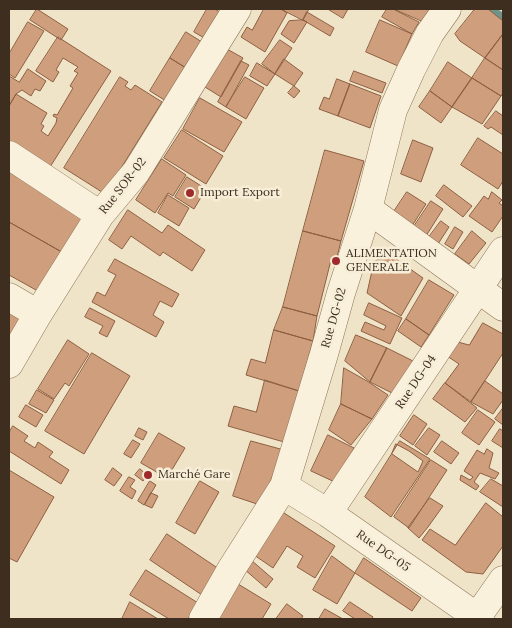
<!DOCTYPE html>
<meta charset="utf-8">
<style>
body{margin:0}
#map{position:relative;width:512px;height:628px;overflow:hidden;background:#f0e4c8;font-family:Lora,serif}
canvas{display:block}
.frame{position:absolute;inset:0;border:10px solid #3d2e20;pointer-events:none}
</style>
<div id="map">
<canvas width="512" height="628"></canvas>
<div class="frame"></div>
</div>
<script>
const ctx = document.querySelector('canvas').getContext('2d');
ctx.lineJoin = 'round';
function trace(path, color, width, dash) { ctx.strokeStyle = color; ctx.lineWidth = width; ctx.lineCap = dash ? 'butt' : 'round'; ctx.setLineDash(dash || []); ctx.stroke(path); }
function fillPath(path, color) { ctx.fillStyle = color; ctx.fill(path, 'evenodd'); }
function drawText(font, color, halo, rows, align = 'center') {
  ctx.font = font + ' Lora,serif'; ctx.lineWidth = 5; ctx.setLineDash([]); ctx.textBaseline = 'middle'; ctx.strokeStyle = halo; ctx.fillStyle = color; for (const [text, x, y, turn = 0] of rows) {
    ctx.save(); ctx.translate(x, y); ctx.rotate((+turn || 0) * Math.PI / 180); ctx.textAlign = isNaN(turn) ? turn : align; if (halo) ctx.strokeText(text, 0, 0); ctx.fillText(text, 0, 0); ctx.restore();
  }
}
trace(new Path2D(`
 M491 9 503 17`), '#6f938a', 7);
const building = new Path2D(`
 M37 9 68 29 61 40 30 20Z
 M207 9H215L221 13 206 39 194 32Z
 M264 9H281L287 13 265 52 241 37 247 27 252 30Z
 M281 9H309L303 20Z
 M328 9H348L343 18Z
 M387 9H396L395 10 419 22 412 34 382 17Z
 M394 9H433L427 23Z
 M475 9H488L503 21V34L485 58 460 41 455 34Z
 M307 12 334 28 330 36 303 20Z
 M303 20 307 22 294 43 281 34 289 21Z
 M380 20 412 34 398 66 366 52Z
 M28 22 44 31 15 78 9 74V54Z
 M186 32 202 42 186 68 170 58Z
 M503 34V70L485 58Z
 M58 37 111 71 50 167 9 141V106L16 94 47 113 41 124 44 126 41 131 48 136 56 123 57 118 53 116 54 114 57 115 73 88 70 86 78 73 74 71 78 67 63 58 56 70 59 72 53 82 36 71Z
 M280 40 292 48 275 74 262 64Z
 M227 49 243 58 221 97 205 87Z
 M170 58 186 68 166 101 150 91Z
 M485 58 503 70V93L501 96 472 78Z
 M284 59 303 73 294 86 275 74Z
 M241 61 249 65 226 107 218 102Z
 M448 62 472 78 452 107 430 91Z
 M257 63 275 74 267 86 250 76Z
 M28 69 46 81 40 91 35 89 31 96 22 90 16 94 9 106V76L19 82Z
 M354 71 386 83 382 93 350 81Z
 M120 77 128 82 125 86 131 90 135 85 162 102 105 194 64 168Z
 M245 77 264 88 246 119 226 107Z
 M472 78 501 96 482 124 452 107Z
 M337 79 350 84 338 116 319 109 324 97 329 99Z
 M350 84 381 96 370 128 338 116Z
 M294 86 300 91 294 98 288 93Z
 M430 91 452 107 441 123 419 107Z
 M200 98 242 122 224 152 183 129Z
 M496 111 503 116V135L491 127 488 129 484 126Z
 M182 130 223 156 206 184 164 158Z
 M478 138 503 154V181L498 189 461 165Z
 M413 140 433 148 421 182 401 174Z
 M325 150 364 161 341 241 303 231Z
 M162 159 186 175 173 196 168 193 155 213 136 200Z
 M9 172 88 217 67 255 9 222Z
 M187 177 206 189 194 209 175 197Z
 M444 185 472 206 463 217 436 196Z
 M407 192 426 204 412 226 393 213Z
 M492 192 502 200 499 203 503 206V216L492 232 469 216 484 196 488 199Z
 M168 195 189 208 179 226 158 213Z
 M431 201 443 209 426 236 413 228Z
 M128 210 162 233 168 225 205 250 192 271 163 252 160 256 131 236 122 249 109 240Z
 M441 221 449 227 438 244 429 237Z
 M9 222 67 255 45 295 9 275Z
 M455 227 463 232 453 249 445 244Z
 M303 231 341 241 336 261 331 260 317 316 283 307Z
 M472 231 486 243 469 264 455 254Z
 M389 254 423 278 401 316 367 293 374 262Z
 M115 259 179 294 172 307 160 301 153 315 164 322 156 337 92 302 97 292 105 296 116 275 108 271Z
 M429 280 454 295 429 335 406 319Z
 M369 303 402 318 390 344 361 331 365 322 384 330 386 326 364 315Z
 M9 306 33 320 9 360Z
 M283 307 317 316 313 341 274 330Z
 M90 308 115 321 107 337 99 333 103 326 85 317Z
 M406 319 429 335 421 347 398 331Z
 M483 323 503 334V353L471 402 445 383 459 364 444 354 450 340 469 345Z
 M274 330 313 341 299 391 246 375 251 359 265 363Z
 M356 335 387 348 370 382 345 361Z
 M68 340 89 354 69 386 65 383 54 399 38 389Z
 M387 348 413 361 396 395 370 382Z
 M92 353 130 376 84 454 45 431Z
 M344 368 367 381 388 395 372 419 341 404Z
 M265 380 299 391 284 442 228 426 234 406 256 412Z
 M485 381 503 394V400L493 414 471 402Z
 M445 383 477 408 465 422 433 399Z
 M37 390 54 400 46 413 29 404Z
 M341 404 372 419 351 445 329 430Z
 M26 405 43 415 36 427 19 417Z
 M503 408V425L495 419Z
 M478 410 495 422 479 445 462 433Z
 M414 415 427 424 413 445 400 436Z
 M13 426 28 436 24 441 35 448 38 442 53 452 49 457 69 470 61 484 9 451V433Z
 M139 428 147 432 143 440 135 436Z
 M429 428 440 435 427 455 415 446Z
 M500 429 503 431V448L492 441Z
 M159 433 185 448 167 478 141 463Z
 M328 435 354 448 337 483 311 471Z
 M133 440 140 444 131 458 124 454Z
 M251 441 284 450 260 505 233 496Z
 M400 441 430 459 391 517 365 497Z
 M442 441 459 453 451 464 434 452Z
 M396 444 409 451 423 461 418 472 392 454Z
 M487 449 493 453 489 468 499 473 495 479 480 473 474 482 479 486 476 490 460 480 461 475 470 480 473 477 464 471 477 450 484 454Z
 M431 460 447 470 409 528 394 517Z
 M113 468 122 475 114 486 105 480Z
 M140 469 147 475 143 481 135 475Z
 M9 470 54 497 17 562 9 558Z
 M129 477 135 480 130 487 136 491 132 499 120 491Z
 M491 479 503 486V507L480 492Z
 M150 481 156 485 144 505 138 501Z
 M200 481 219 492 195 534 176 523Z
 M151 493 158 496 152 508 145 505Z
 M430 498 443 506 428 527 419 538 408 528Z
 M486 503 503 517V546L483 574 466 572 422 540 430 529 455 545Z
 M281 511 335 546 315 578 297 567 303 556 287 546 273 568 254 555Z
 M167 534 219 569 202 595 150 560Z
 M332 556 355 573 337 604 313 590Z
 M364 558 421 598 412 611 355 573Z
 M251 560 273 579 266 588 244 569Z
 M146 570 198 603 188 619H169L130 595Z
 M238 584 271 604 262 619H217Z
 M130 602 158 619H122Z
 M350 602 373 617 372 619H355L343 611Z
 M287 604 303 616 301 619H276Z
 M325 609 343 619H319Z`);
fillPath(building, '#cf9f7d');
trace(building, '#8d5f41', 1);
const minor = new Path2D(`
 M9 155 100 215
 M368 209 503 307
 M9 297 38 314
 M9 364 38 314 100 215 136 172 237 9
 M284 486 328 513 480 619
 M328 513 503 251
 M477 617 503 580
 M203 619 232 568 284 486 324 354 341 293 368 209 393 110 411 70 430 33 447 9`);
trace(minor, '#8d765c', 29);
trace(minor, '#faf1dc', 28);
for (const [x, y, r, color] of [
 [190,193,5,"#9e2a2b"],
 [336,261,5,"#9e2a2b"],
 [148,475,5,"#9e2a2b"]
]) { const dot = new Path2D(); dot.arc(x, y, r, 0, 2 * Math.PI); ctx.fillStyle = color; ctx.fill(dot); trace(dot, '#f7eed8', 2); }
drawText('12px', '#3d2e20', '#f7eed8', [
 ["Rue SOR-02",123,186,-52],
 ["Rue DG-02",334,318,-74],
 ["Rue DG-04",416,382,-56],
 ["Rue DG-05",383,551,35]
]);
drawText('12px', '#3d2e20', '#f7eed8', [
 ["Import Export",200,193],
 ["ALIMENTATION",346,254],
 ["GENERALE",346,268],
 ["Marché Gare",158,475]
], 'left');
</script>
